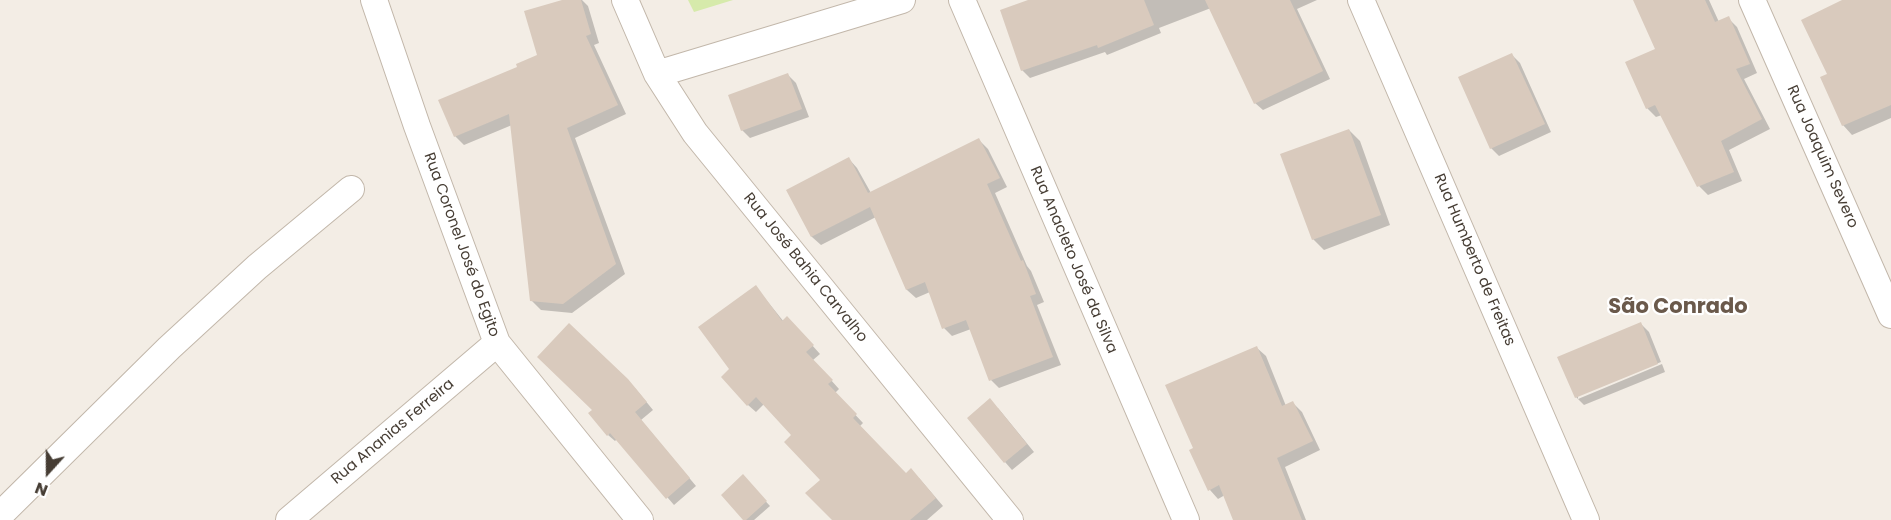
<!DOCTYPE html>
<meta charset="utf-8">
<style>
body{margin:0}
#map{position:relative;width:1891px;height:520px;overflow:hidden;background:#f3ede5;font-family:Poppins,sans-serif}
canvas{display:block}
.north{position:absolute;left:18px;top:442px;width:60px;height:60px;-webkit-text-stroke:4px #fff;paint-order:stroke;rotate:201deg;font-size:16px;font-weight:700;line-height:24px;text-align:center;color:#463d34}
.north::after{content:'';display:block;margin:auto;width:21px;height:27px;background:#463d34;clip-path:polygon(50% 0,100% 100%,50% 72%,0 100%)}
</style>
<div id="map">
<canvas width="1891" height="520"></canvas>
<div class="north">N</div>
</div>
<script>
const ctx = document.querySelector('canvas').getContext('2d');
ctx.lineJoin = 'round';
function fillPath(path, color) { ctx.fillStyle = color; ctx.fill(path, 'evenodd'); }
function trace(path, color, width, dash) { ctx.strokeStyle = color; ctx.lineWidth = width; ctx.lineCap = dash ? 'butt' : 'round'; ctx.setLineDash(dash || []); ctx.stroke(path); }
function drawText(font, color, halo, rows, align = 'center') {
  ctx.font = font + ' Poppins,sans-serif'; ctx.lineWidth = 4.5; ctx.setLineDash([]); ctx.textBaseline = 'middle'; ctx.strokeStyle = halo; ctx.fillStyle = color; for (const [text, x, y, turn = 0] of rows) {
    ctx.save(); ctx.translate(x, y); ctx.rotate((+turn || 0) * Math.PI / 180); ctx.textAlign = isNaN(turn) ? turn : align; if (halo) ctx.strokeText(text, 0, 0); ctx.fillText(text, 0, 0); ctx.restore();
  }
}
fillPath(new Path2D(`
 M688 0H733L694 12Z`), '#d6eaab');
fillPath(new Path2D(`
 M567 0H582L588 6 599 43 594 45 626 114 575 138 625 274 572 313 541 310 532 301 512 125 464 145 455 136 519 68 539 56Z
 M1032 0H1317L1297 9 1330 79 1263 110 1255 103 1211 8 1159 28 1161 33 1107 55 1105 52 1030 78 1022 70Z
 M1635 0H1709L1719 22 1728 18 1737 27 1757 73 1744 79 1770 129 1729 150 1742 181 1708 195 1699 186 1662 115 1656 117 1647 108 1627 63 1657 50Z
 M1845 0H1891V118L1852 135 1843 125 1829 75Z
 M1512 55 1520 63 1551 132 1499 156 1491 148Z
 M788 75 796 83 809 117 750 138 742 130Z
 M1349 130 1360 141 1390 225 1324 250 1313 239Z
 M979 140 988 149 1007 187 995 193 1027 266 1031 271 1044 302 1037 305 1061 365 999 388 991 380 971 329 952 336 944 328 930 292 916 298 907 290 876 217 821 245 812 237 788 191 849 159 857 168 871 193Z
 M756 287 784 322 795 326 820 354 813 360 839 389 835 393 863 423 860 426 906 475 919 478 943 506 927 520H834L822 480 793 435 764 404 756 412 748 405 731 369Z
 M1641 324 1649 332 1661 362 1578 395V399L1662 364 1665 372 1584 405 1576 397 1559 358Z
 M1257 348 1266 356 1286 406 1293 403 1302 412 1320 450 1285 467 1306 520H1235L1225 495 1218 499 1210 490 1195 449Z
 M635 388 653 410 641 420 696 486 674 505 617 439 615 441 608 435Z
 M998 408 1034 452 1012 470 1005 462Z
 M743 477 770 506 754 520H745Z`), '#0003');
fillPath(new Path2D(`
 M562 0H581L591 34 586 36 618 105 567 128 616 264 563 304 530 301 509 114 454 137 438 100 517 67 516 64 537 55 524 11Z
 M1028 0H1144L1154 25 1098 48 1097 45 1021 71 1000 10Z
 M1205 0H1290L1323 71 1254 104Z
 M1633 0H1705L1715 22 1729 16 1750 64 1736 69 1762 119 1721 141 1734 172 1697 187 1655 105 1646 109 1625 62 1655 49Z
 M1842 0H1891V105L1842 126 1820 77 1827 74 1801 20Z
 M1512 53 1545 124 1490 149 1458 77Z
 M788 73 802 109 741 131 728 95Z
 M1349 129 1381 215 1312 240 1280 154Z
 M979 138 1000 178 987 184 1021 261 1023 260 1036 294 1030 296 1053 357 989 381 966 320 942 329 925 282 906 290 870 207 811 237 786 190 849 157 868 193Z
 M756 285 782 321 787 316 814 345 806 352 833 380 828 384 857 414 853 418 906 473 911 468 936 498 910 520H832L805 493 820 480 784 442 791 435 756 397 747 406 721 377 729 369 698 327Z
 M1641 322 1658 364 1575 398 1557 357Z
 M569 323 628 379 647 402 635 412 690 478 666 499 610 433 607 436 588 413 592 410 537 357Z
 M1257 346 1282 406 1293 401 1313 441 1277 458 1302 520H1233L1219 485 1208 491 1189 450 1193 448 1165 385Z
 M990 398 1027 444 1004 463 967 418Z
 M743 474 767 501 746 520H743L721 495Z`), '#d9cabd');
const street = new Path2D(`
 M374 0 417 126 497 343 640 520
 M625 0 657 74 695 133 1010 520
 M962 0 1186 520
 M1361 0 1586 520
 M1752 0 1891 315
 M657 74 902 0
 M0 515 169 348 257 267 351 189
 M289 520 497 343`);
trace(street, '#c2b7aa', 28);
trace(street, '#fff', 26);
drawText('15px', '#463d34', '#fff', [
 ["Rua Joaquim Severo",1822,157,66],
 ["Rua Coronel José do Egito",461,245,70],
 ["Rua Anacleto José da Silva",1073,260,67],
 ["Rua Humberto de Freitas",1474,260,67],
 ["Rua José Bahia Carvalho",805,268,51],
 ["Rua Ananias Ferreira",393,432,-40]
]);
drawText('bold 21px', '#6a594b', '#fff', [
 ["São Conrado",1678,308]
]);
</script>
